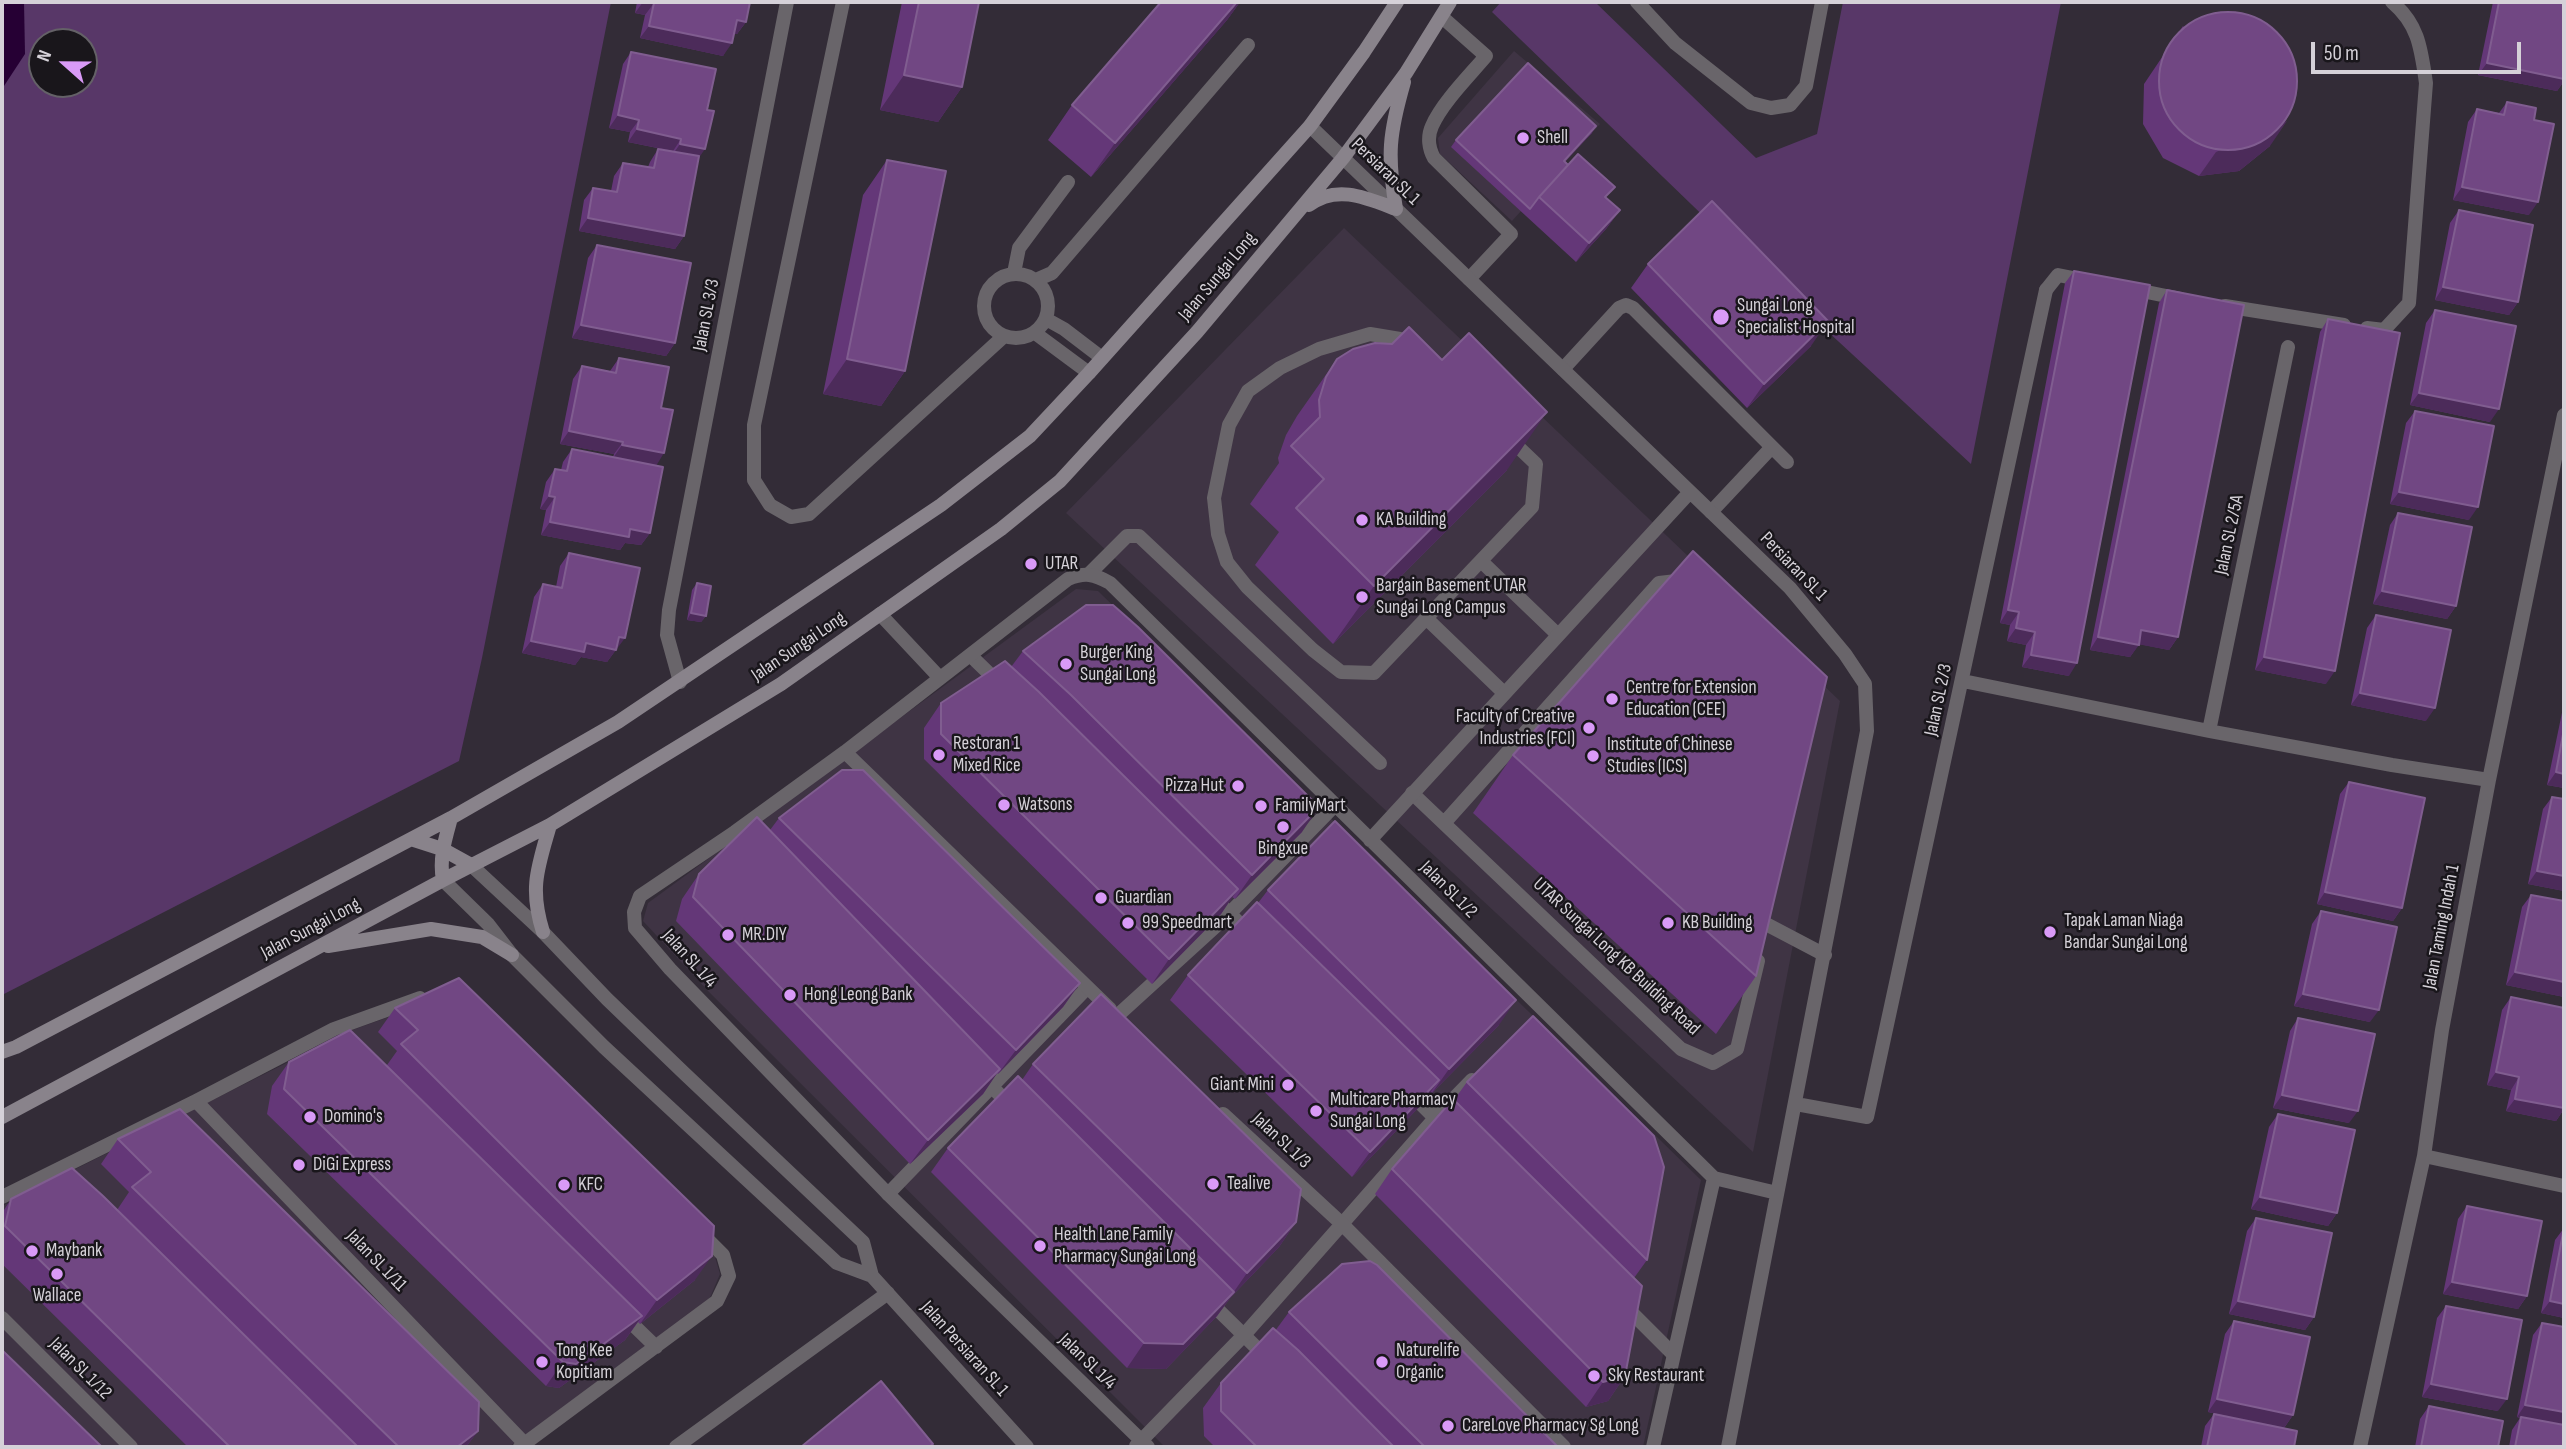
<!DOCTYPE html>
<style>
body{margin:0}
#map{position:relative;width:2566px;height:1449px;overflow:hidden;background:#332c37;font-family:"Sofia Sans Condensed",sans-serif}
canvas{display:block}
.frame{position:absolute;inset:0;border:4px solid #d5d1d8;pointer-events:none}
.north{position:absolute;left:28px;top:28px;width:70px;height:70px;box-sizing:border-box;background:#19161b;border:2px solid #646167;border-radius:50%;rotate:291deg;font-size:19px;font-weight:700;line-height:28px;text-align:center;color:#d5d1d8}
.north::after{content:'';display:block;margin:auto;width:24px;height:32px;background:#d99af7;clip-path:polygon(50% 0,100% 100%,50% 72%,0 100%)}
.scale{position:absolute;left:2311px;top:42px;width:210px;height:32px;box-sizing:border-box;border:4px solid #d5d1d8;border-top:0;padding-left:9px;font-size:21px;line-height:24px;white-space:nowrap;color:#d5d1d8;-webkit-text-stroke:5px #19161b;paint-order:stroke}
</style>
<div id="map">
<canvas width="2566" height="1449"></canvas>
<div class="frame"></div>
<div class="north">N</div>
<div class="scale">50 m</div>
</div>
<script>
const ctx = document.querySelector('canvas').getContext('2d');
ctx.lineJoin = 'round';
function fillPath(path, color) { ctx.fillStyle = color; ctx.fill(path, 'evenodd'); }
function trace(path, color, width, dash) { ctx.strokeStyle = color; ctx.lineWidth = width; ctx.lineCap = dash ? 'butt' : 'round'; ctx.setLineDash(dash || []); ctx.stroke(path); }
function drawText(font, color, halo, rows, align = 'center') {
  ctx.font = font + ' "Sofia Sans Condensed",sans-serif'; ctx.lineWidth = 5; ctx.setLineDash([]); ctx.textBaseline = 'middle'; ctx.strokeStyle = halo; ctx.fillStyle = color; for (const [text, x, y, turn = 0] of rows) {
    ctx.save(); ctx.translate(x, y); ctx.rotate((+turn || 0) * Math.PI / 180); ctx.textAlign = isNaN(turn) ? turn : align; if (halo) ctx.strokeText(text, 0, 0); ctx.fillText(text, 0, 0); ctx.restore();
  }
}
fillPath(new Path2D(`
 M1514 51 1600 124 1512 221 1440 154 1438 138Z
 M1344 228 1840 701 1753 1152 1066 513Z
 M1076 589 1098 591 1701 1180 1643 1447H1165L709 992 643 921 648 903Z
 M443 998 715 1257 720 1274 709 1300 509 1447H2V1206L352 1030Z`), '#3f3444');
fillPath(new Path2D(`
 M2 2H611L482 658 459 761 2 995ZM42 42H84V84H42Z
 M1501 2H1595L1756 158 1817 134 1843 2H2061L1971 464 1720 232 1492 12Z`), '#583768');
fillPath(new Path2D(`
 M2 2H24L25 54 2 89Z`), '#260034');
trace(new Path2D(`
 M843 2 754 425V480L770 505 791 517 809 514 1003 337
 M1442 17 1486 56C1469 76 1442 103 1432 126 1427 137 1429 149 1434 158L1511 234 1469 279
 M1014 273 1019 248 1068 182
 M984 306a32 32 0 1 1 64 0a32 32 0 1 1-64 0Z
 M1036 280 1052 273 1248 45
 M2132 289 2181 299
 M2046 290 2058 275 2088 281
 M2225 306 2344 325
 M1046 319 1064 329 1102 358
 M2367 328 2384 330 2409 303 2426 83C2421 49 2419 25 2392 2
 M1035 333 1089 373
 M1370 334 1400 339 1424 357 1536 464 1532 507 1374 673 1341 672 1313 650 1247 587 1227 562 1218 534 1214 498 1229 425 1248 391 1280 368 1319 349Z
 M1563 369 1619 308 1626 305 1633 308 1787 462
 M1711 512 1772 447
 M1481 561 1557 634
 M1089 574 1127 536H1139L1380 763
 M1426 618 1504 693
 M971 656 1002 686
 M1412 793 1681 1049 1713 1063 1737 1049 1758 961
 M1445 822 1659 583 1685 580
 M1212 896 1252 936
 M1766 924 1825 955
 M1117 1016 1229 914 1335 805
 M977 1072 1012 1107
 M1410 1093 1448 1131
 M196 1101 528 1447
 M888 1194 1087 988
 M2 1197 196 1101 334 1029 420 998
 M1342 1224 1435 1118 1472 1080
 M1208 1300 1269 1360
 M1624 1305 1673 1354
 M621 1313 656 1347
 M2 1318 131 1447
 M520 1447 717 1301 729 1276 723 1255 700 1232`), '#69656a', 14);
trace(new Path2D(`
 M1637 2 1675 43 1751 103 1771 108 1790 105 1806 86 1822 2
 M1310 126 1790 588 1845 654 1865 684 1867 731 1728 1447
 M880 614 939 677
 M1963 681 2209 731 2392 765 2489 780
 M680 682 667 635 669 610 787 2
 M2209 731 2288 347
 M845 752 1110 1009
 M1370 840 1690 492
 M471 865 543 932 607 999 685 1074 863 1242 872 1276
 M443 880 488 924 512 955 604 1047 837 1263 872 1276 1027 1447
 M1796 1104 1867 1117 2046 290
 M1223 1114 1342 1224 1564 1447
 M2424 1156 2564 1186
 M1136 1446 1244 1335 1342 1224
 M676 1447 888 1293
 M1148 1447 888 1194 670 969 635 928 634 912 640 896 735 832 845 752 1068 579C1085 572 1094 574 1110 583L1714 1178 1777 1193
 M1653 1447 1714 1178
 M2360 1447 2424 1156 2442 1030 2489 780 2564 415`), '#69656a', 14);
trace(new Path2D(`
 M1309 205C1337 184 1367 198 1396 209 1387 155 1389 134 1404 82
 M411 839 442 849 471 865
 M443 880C439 858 445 840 451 818
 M543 932C529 888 538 867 550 825
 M328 946 431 929 482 937 512 955
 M2 1052 16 1047 451 818 618 722 941 505 1030 436 1089 373 1310 126 1364 52 1397 2
 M2 1117 443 880 550 825 781 684 1001 529 1060 481 1197 332 1343 158 1406 73 1450 2`), '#89838b', 14);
fillPath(new Path2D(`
 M637 2H750L746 22 737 34H734L723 56 640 38 645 15 635 13Z
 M902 2H979L962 87 938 122 880 110Z
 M1161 2H1240L1227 20 1091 177 1048 140 1072 105Z
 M2493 2H2564V81L2557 91 2478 75Z
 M2183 26 2270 146 2239 171 2199 176 2163 158 2143 124 2144 84Z
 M631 52 707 110 684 236 675 249 579 231 584 200 593 188 611 191 614 176 623 163 648 167 650 162 658 149 672 151 628 142 630 132 609 128 623 64Z
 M2507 102 2534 120 2529 215 2453 200 2468 122 2477 109 2499 113Z
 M1592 133 1565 161 1620 210 1606 229 1576 262 1451 147 1456 140Z
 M887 160 905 371 881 406 823 394 863 195Z
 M2459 210 2518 302 2509 315 2435 300 2450 223Z
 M597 245 675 343 666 356 572 338 588 258Z
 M1648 264 1811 346 1747 408 1631 288Z
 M2074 271 2069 676 2022 667 2026 645 2007 641 2010 625 2000 623 2065 283Z
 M2167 290 2178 637 2169 650 2139 644 2130 657 2090 650 2159 303Z
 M2435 310 2490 422 2410 405 2426 323Z
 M2328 319 2326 684 2255 670 2320 332Z
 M619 358 661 408 650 533 641 545 625 543 620 550 541 535 546 510 540 509 546 482 555 469 561 470 563 462 572 449 613 457 614 454 560 444 573 379 582 366 610 371Z
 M1337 359 1507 470 1333 644 1255 565 1279 532 1250 504 1279 463 1278 458 1286 435 1297 416Z
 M2415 411 2469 520 2390 504 2406 423Z
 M2398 513 2456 606 2447 619 2373 604 2390 525Z
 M569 553 616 651H615L607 662 581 657 575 665 522 653 534 597 543 584 556 587 560 566Z
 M697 583 706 616 701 622 687 620 692 590Z
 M2376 615 2426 721 2351 705 2367 628Z
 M1023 651 1302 832 1235 899 1232 897 1221 914 1152 984 924 759V728L941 703 1011 667Z
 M2564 703V788L2547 785Z
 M1513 755 1756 976 1716 1034 1473 813Z
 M2349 782 2402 908 2393 921 2317 904 2340 794Z
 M2552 797 2564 799V891L2528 884 2543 809Z
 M779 818 1080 983 1063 1007 998 1074 997 1073 983 1094 910 1164 676 921 682 899 699 874 770 830Z
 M1268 890 1499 1025 1432 1093 1431 1092 1422 1104 1352 1177 1170 1000 1188 975 1258 903Z
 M2531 895 2564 901V997L2506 985 2522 907Z
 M2321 911 2370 1022 2294 1006 2312 924Z
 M2511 997 2564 1008V1109L2556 1121 2506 1111 2511 1090 2487 1085 2502 1010Z
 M395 1008 695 1280 640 1324 638 1322 625 1340 559 1388 546 1386 267 1114 272 1086 289 1062 387 1065 397 1051 378 1032Z
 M2298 1018 2349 1123 2273 1108 2290 1031Z
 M1033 1064 1296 1222 1279 1247 1231 1297 1217 1316 1166 1369 1127 1368 931 1172 948 1148 1022 1080Z
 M1467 1082 1647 1260 1634 1278 1625 1376 1608 1401 1586 1407 1375 1194 1392 1169 1454 1100Z
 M2278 1114 2337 1213 2328 1226 2251 1209 2269 1127Z
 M118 1139 478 1431 466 1447H188L2 1264V1213L11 1199 117 1210 129 1192 101 1164Z
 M2467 1206 2527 1296 2518 1309 2443 1294 2458 1219Z
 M2256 1218 2314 1317 2305 1330 2229 1314 2247 1231Z
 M2564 1228V1318L2541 1313 2555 1240Z
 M2446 1306 2498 1411 2422 1397 2437 1318Z
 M1289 1312 1558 1447H1215L1204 1436 1203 1408 1221 1383 1275 1331Z
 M2234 1321 2293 1415 2284 1428 2208 1412 2225 1334Z
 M2542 1323 2564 1447H2509L2512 1430 2520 1418 2517 1417 2533 1335Z
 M2429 1406 2498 1447H2415L2420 1419Z
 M2214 1414 2294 1447H2201L2205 1426Z`), '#643778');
fillPath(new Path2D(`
 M643 2 654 3 645 15 635 13Z
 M1237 2H1240L1227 20 1091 177 1115 143Z
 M737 20 746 22 737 34 728 33Z
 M649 26 732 43 723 56 640 38Z
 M2487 63 2564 79V81L2557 91 2478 75Z
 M904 75 962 87 938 122 880 110Z
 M618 115 639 120 630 132 609 128Z
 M2287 121 2270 146 2239 171 2199 176 2216 152Z
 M1596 126 1592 133 1560 167 1564 161Z
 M637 129 681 139 673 151 628 142Z
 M680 144 705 149 696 162 671 157Z
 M2462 187 2538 202 2529 215 2453 200Z
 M1620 210 1606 229 1576 262 1589 243Z
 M588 218 684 236 675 249 579 231Z
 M2443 287 2518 302 2509 315 2435 300Z
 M1828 321 1811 346 1747 408 1764 384Z
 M581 325 675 343 666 356 572 338Z
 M847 359 905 371 881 406 823 394Z
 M2419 393 2499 409 2490 422 2410 405Z
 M1547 412 1507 470 1333 644 1374 586Z
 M569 431 623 442 614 454 560 444Z
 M622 445 664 453 656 466 613 458Z
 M2399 492 2478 507 2469 520 2390 504Z
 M549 496 555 497 546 510 540 509Z
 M550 522 630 529 650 533 641 545 625 543 620 550 541 535Z
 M2382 591 2456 606 2447 619 2373 604Z
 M2008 610 2019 612 2010 625 2000 623Z
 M691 613 706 616 701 622 687 620Z
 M2016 628 2035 632 2026 645 2007 641Z
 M2141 630 2178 637 2169 650 2132 643Z
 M619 637 625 638 607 662 581 657 575 665 522 653 531 641Z
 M2098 637 2139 645 2130 657 2090 650Z
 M2031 655 2077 663 2069 676 2022 667Z
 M2264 657 2335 671 2326 684 2255 670Z
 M2360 693 2435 708 2426 721 2351 705Z
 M2556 772 2564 774V788L2547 785Z
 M1319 807 1302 832 1235 899 1252 875Z
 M2537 871 2564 876V891L2528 884Z
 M1238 889 1221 914 1152 984 1169 959Z
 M2325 892 2402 908 2393 921 2317 904Z
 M2515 972 2564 982V997L2506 985Z
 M1080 983 1063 1007 998 1074 1016 1050Z
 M2303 994 2379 1010 2370 1022 2294 1006Z
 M1516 1000 1499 1025 1432 1093 1449 1069Z
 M1000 1069 983 1094 910 1164 928 1140Z
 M2496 1072 2519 1077 2511 1090 2487 1085Z
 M1439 1080 1422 1104 1352 1177 1370 1152Z
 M2282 1095 2358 1111 2349 1123 2273 1108Z
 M2515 1099 2564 1108V1109L2556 1121 2506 1111Z
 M2260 1197 2337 1213 2328 1226 2251 1209Z
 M1296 1222 1279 1247 1231 1297 1217 1316 1166 1369 1127 1368 1144 1343 1233 1293 1247 1273Z
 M712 1256 695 1280 640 1324 657 1300Z
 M2452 1282 2527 1296 2518 1309 2443 1294Z
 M2238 1301 2314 1317 2305 1330 2229 1314Z
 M2550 1301 2564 1304V1318L2541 1313Z
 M642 1316 625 1340 559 1388 546 1386 563 1362Z
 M1625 1376 1608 1401 1586 1407 1603 1382Z
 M2431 1384 2507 1399 2498 1411 2422 1397Z
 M2217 1399 2293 1415 2284 1428 2208 1412Z
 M2525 1405 2564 1412V1427L2517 1417Z
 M478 1431 466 1447H457Z`), '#4c2b5a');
const building = new Path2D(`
 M650 2H750L746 22 737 20 732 43 649 26 654 3Z
 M919 2H979L962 87 904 75Z
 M1161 2H1237L1115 143 1072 105Z
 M2499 2H2564V79L2487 63Z
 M2159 81a69 69 0 1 1 138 0a69 69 0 1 1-138 0Z
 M631 52 716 69 707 110 714 111 705 149 680 144 681 139 637 129 639 120 618 115Z
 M1528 63 1596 126 1564 161 1568 165 1539 197 1530 209 1456 140Z
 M2507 102 2536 108 2534 120 2554 124 2538 202 2462 187 2477 109 2504 115Z
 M658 149 699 156 684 236 588 218 593 188 617 192 623 163 654 168Z
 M1578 154 1615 187 1605 197 1620 210 1589 243 1539 197Z
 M887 160 946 171 905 371 847 359Z
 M1712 201 1828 321 1764 384 1648 264Z
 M2459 210 2533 225 2518 302 2443 287Z
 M597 245 691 263 675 343 581 325Z
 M2074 271 2150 285 2077 663 2031 655 2035 632 2016 628 2019 612 2008 610Z
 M2167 290 2244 305 2178 637 2141 630 2139 645 2098 637Z
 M2435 310 2516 326 2499 409 2419 393Z
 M2328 319 2400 333 2335 671 2264 657Z
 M1409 327 1442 360 1469 333 1547 412 1374 586 1296 508 1324 479 1291 446 1320 417 1319 400 1326 377 1337 359 1353 349 1375 343 1392 344Z
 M619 358 669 367 661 408 673 410 664 453 622 445 623 442 569 431 582 366 616 373Z
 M2415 411 2494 426 2478 507 2399 492Z
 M572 449 663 467 650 533 630 529 629 537 550 522 555 497 549 496 555 469 567 471Z
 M2398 513 2472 527 2456 606 2382 591Z
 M1693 551 1827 677 1756 976 1513 755Z
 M569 553 640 568 625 638 619 637 616 650 586 643 584 652 531 641 543 584 562 588Z
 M697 583 711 586 706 616 691 613Z
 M1086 605H1113L1138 627 1319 807 1252 875 1071 695 1023 651Z
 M2376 615 2451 630 2435 708 2360 693Z
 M1005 661 1039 692 1238 889 1169 959 941 734V703Z
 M2564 729V774L2556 772Z
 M842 770H863L1080 983 1016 1050 779 818Z
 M2349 782 2425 798 2402 908 2325 892Z
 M2552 797 2564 799V876L2537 871Z
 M757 817 1000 1069 928 1140 693 897 699 874Z
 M1335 821 1516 1000 1449 1069 1268 890Z
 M2531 895 2564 901V982L2515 972Z
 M1257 902 1439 1080 1370 1152 1188 975Z
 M2321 911 2397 927 2379 1010 2303 994Z
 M459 978 714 1226 712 1256 657 1300 401 1044 418 1030 395 1008Z
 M1101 994 1301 1189 1296 1222 1247 1273 1033 1064Z
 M2511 997 2564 1008V1108L2515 1099 2519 1077 2496 1072Z
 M1533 1016 1654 1136 1664 1167 1647 1260 1467 1082Z
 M2298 1018 2375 1034 2358 1111 2282 1095Z
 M350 1030 642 1316 576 1364 563 1362 284 1089 289 1062Z
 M1018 1076 1234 1292 1183 1344 1144 1343 948 1148Z
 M1453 1099 1642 1286 1625 1376 1603 1382 1392 1169Z
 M180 1109 479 1402 478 1431 457 1447H399L132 1187 151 1172 118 1139Z
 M2278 1114 2355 1130 2337 1213 2260 1197Z
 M72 1168 103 1196 358 1447H230L5 1226 11 1199Z
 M2467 1206 2542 1221 2527 1296 2452 1282Z
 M2256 1218 2332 1233 2314 1317 2238 1301Z
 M2564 1228V1304L2550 1301Z
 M1370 1261 1377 1265 1558 1447H1425L1289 1312 1342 1264Z
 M2446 1306 2522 1320 2507 1399 2431 1384Z
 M2234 1321 2310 1337 2293 1415 2217 1399Z
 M2542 1323 2564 1327V1412L2525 1405Z
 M1273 1328 1298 1350 1394 1447H1257L1221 1411V1383Z
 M2 1350 102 1447H2Z
 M881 1381 933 1444 929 1447H801Z
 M2429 1406 2503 1421 2498 1447H2421Z
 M2214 1414 2297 1431 2294 1447H2207Z
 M2521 1417 2564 1425V1447H2515Z`);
fillPath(building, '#714783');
trace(building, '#805d90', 2);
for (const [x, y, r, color] of [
 [1523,138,7,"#d99af7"],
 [1721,317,9,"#d99af7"],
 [1362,520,7,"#d99af7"],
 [1031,564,7,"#d99af7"],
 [1362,597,7,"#d99af7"],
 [1066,664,7,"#d99af7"],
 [1612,699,7,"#d99af7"],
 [1589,728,7,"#d99af7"],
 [939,755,7,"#d99af7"],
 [1593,756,7,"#d99af7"],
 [1238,786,7,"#d99af7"],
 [1004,805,7,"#d99af7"],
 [1261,806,7,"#d99af7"],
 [1283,827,7,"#d99af7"],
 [1101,898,7,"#d99af7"],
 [1128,923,7,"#d99af7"],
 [1668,923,7,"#d99af7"],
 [2050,932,7,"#d99af7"],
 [728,935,7,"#d99af7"],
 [790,995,7,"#d99af7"],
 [1288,1085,7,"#d99af7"],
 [1316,1111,7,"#d99af7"],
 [310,1117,7,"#d99af7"],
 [299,1165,7,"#d99af7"],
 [1213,1184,7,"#d99af7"],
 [564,1185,7,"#d99af7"],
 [1040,1246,7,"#d99af7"],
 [32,1251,7,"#d99af7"],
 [57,1274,7,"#d99af7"],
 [542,1362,7,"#d99af7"],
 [1382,1362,7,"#d99af7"],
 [1594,1376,7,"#d99af7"],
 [1448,1426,7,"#d99af7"]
]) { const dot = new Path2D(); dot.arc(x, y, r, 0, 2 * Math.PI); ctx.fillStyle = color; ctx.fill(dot); trace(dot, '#19161b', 2.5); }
drawText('19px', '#d5d1d8', '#19161b', [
 ["Shell",1537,138],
 ["Sungai Long",1737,306],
 ["Specialist Hospital",1737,328],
 ["KA Building",1376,520],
 ["UTAR",1045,564],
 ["Bargain Basement UTAR",1376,586],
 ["Sungai Long Campus",1376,608],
 ["Burger King",1080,653],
 ["Sungai Long",1080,675],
 ["Centre for Extension",1626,688],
 ["Education (CEE)",1626,710],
 ["Faculty of Creative",1575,717,"right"],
 ["Industries (FCI)",1575,739,"right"],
 ["Restoran 1",953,744],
 ["Mixed Rice",953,766],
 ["Institute of Chinese",1607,745],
 ["Studies (ICS)",1607,767],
 ["Pizza Hut",1224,786,"right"],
 ["Watsons",1018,805],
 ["FamilyMart",1275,806],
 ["Bingxue",1283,849,"center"],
 ["Guardian",1115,898],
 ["Tapak Laman Niaga",2064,921],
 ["Bandar Sungai Long",2064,943],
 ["99 Speedmart",1142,923],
 ["KB Building",1682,923],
 ["MR.DIY",742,935],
 ["Hong Leong Bank",804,995],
 ["Giant Mini",1274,1085,"right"],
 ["Multicare Pharmacy",1330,1100],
 ["Sungai Long",1330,1122],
 ["Domino's",324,1117],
 ["DiGi Express",313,1165],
 ["Tealive",1227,1184],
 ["KFC",578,1185],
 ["Health Lane Family",1054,1235],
 ["Pharmacy Sungai Long",1054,1257],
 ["Maybank",46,1251],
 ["Wallace",57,1296,"center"],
 ["Tong Kee",556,1351],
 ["Kopitiam",556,1373],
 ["Naturelife",1396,1351],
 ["Organic",1396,1373],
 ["Sky Restaurant",1608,1376],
 ["CareLove Pharmacy Sg Long",1462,1426]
], 'left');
drawText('19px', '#d5d1d8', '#19161b', [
 ["Persiaran SL 1",1385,172,44],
 ["Jalan Sungai Long",1218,277,-50],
 ["Jalan SL 3/3",707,315,-79],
 ["Jalan SL 2/5A",2230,535,-78],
 ["Persiaran SL 1",1793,567,46],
 ["Jalan Sungai Long",799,647,-34],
 ["Jalan SL 2/3",1939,700,-78],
 ["Jalan SL 1/2",1448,890,45],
 ["Jalan Taming Indah 1",2442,927,-79],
 ["Jalan Sungai Long",311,929,-28],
 ["UTAR Sungai Long KB Building Road",1616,957,43],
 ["Jalan SL 1/4",689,959,48],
 ["Jalan SL 1/3",1281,1141,43],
 ["Jalan SL 1/11",376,1261,46],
 ["Jalan Persiaran SL 1",964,1349,48],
 ["Jalan SL 1/4",1087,1362,44],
 ["Jalan SL 1/12",80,1369,45]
]);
</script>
